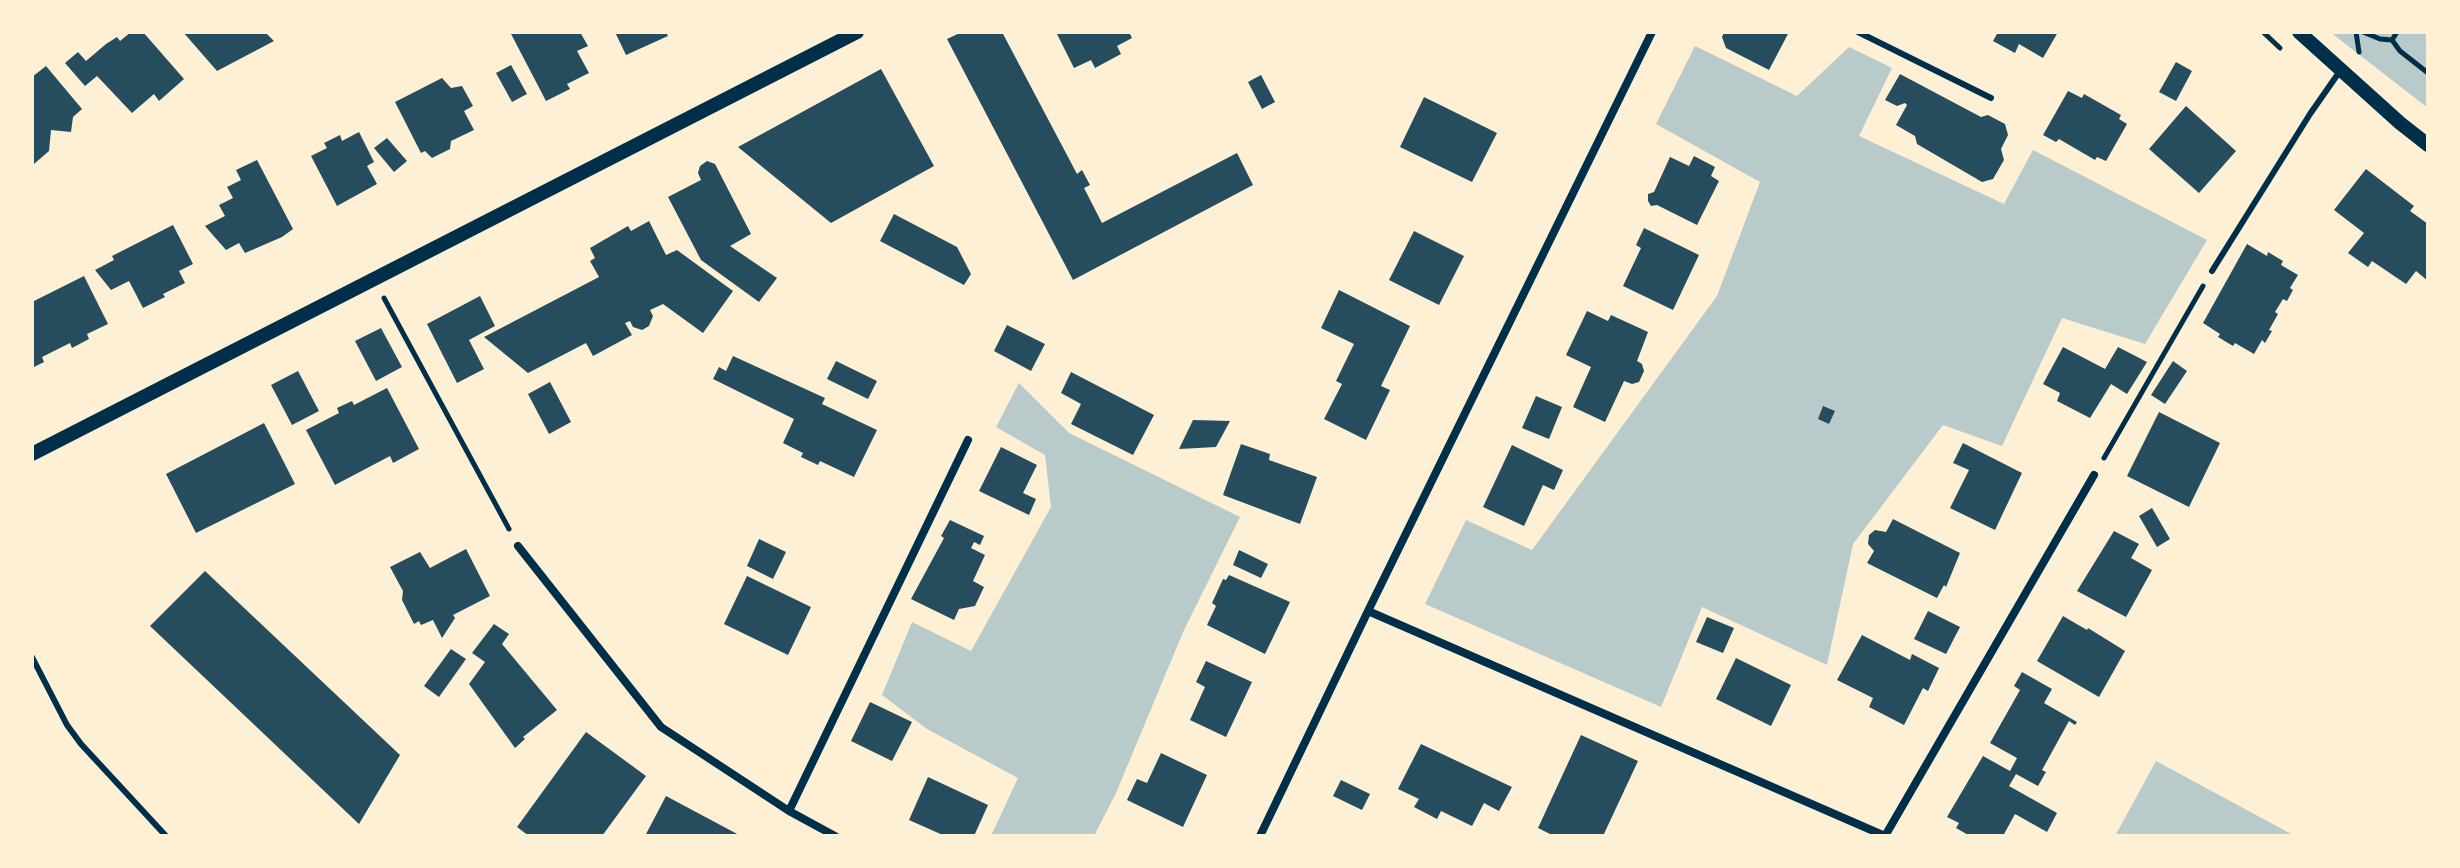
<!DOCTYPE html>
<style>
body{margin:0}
#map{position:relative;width:2460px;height:868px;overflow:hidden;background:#fdf0d5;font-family:"Sofia Sans Condensed",sans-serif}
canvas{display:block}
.frame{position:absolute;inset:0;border:34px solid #fdf0d5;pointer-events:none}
</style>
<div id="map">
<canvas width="2460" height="868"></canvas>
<div class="frame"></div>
</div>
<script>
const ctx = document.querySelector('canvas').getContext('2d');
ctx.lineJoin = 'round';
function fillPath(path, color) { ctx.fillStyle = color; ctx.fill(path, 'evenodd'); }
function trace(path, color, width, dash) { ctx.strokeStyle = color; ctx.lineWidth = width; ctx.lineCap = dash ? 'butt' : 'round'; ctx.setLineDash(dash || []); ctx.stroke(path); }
fillPath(new Path2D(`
 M2330 32H2428V108Z
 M1695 46 1797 96 1849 47 1892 68 1859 136 2004 204 2033 150 2207 240 2145 344 2062 318 2002 446 1943 425 1853 544 1827 665 1702 607 1661 707 1425 604 1466 520 1532 550 1717 296 1760 182 1656 124Z
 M1019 383 1069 433 1240 517 1184 630 1116 793 1094 836H991L1018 778 927 729 882 695 912 622 971 651 1051 507 1045 455 996 427Z
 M2156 761 2295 836H2115Z`), '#b9caca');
fillPath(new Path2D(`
 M131 32H143L184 79 159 101 154 94 132 113 97 76 85 86 65 63 78 52 86 61 106 44 117 37 120 41Z
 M183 32H265L274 41 217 71Z
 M510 32H580L588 46 577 51 589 73 567 84 570 89 546 101Z
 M615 32H666L668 36 626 55Z
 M962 32H1002L1077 174 1082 170 1090 185 1084 188 1102 223 1237 153 1253 185 1073 280 947 39Z
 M1056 32H1129L1132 38 1117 46 1121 54 1095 68 1091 60 1074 68Z
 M1724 32H1789L1769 70 1726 48 1722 37Z
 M1998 32H2058L2043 58 2019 44 2015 53 1993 41Z
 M2176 62 2192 71 2176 101 2159 92Z
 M511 65 527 94 512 102 496 73Z
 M46 66 82 109 73 117 71 132 51 130 49 151 34 164 32 77Z
 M881 69 934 166 831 223 738 147Z
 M1900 74 1981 117 1988 115 2005 124 2008 135 2001 149 2004 160 1993 179 1982 182 1917 144 1915 136 1896 125 1907 105 1905 103 1897 106 1885 100Z
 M1261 75 1275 102 1262 109 1248 82Z
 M442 78 451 88 462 86 473 106 464 111 474 130 451 141 450 149 432 158 425 151 421 153 395 102Z
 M2068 91 2082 98 2084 94 2121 115 2119 119 2127 124 2106 161 2097 157 2095 160 2059 139 2056 142 2043 135Z
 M1424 97 1497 133 1472 182 1400 147Z
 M2186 106 2236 151 2199 193 2149 149Z
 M359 132 374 162 367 166 377 184 337 206 311 156 327 148 324 143 340 135 342 141Z
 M387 138 407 161 394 172 374 148Z
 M1694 156 1715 167 1711 176 1719 181 1697 225 1657 205 1651 206 1648 201V194L1654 192 1670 157 1689 166Z
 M257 160 293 229 282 237 245 253 239 243 226 250 205 226 225 216 219 205 233 198 227 187 241 180 236 170Z
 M707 161 715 164 751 234 730 246 777 278 759 302 701 260 668 197 701 180 698 173 700 166Z
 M2366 169 2414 206 2410 211 2428 224V281L2416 271 2406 284 2372 261 2368 267 2348 253 2364 233 2334 210Z
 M894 214 957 247 971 274 964 285 880 241Z
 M649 221 666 255 677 250 733 291 703 333 663 304 650 310 653 316 649 326 642 330 633 327 630 321 625 323 632 335 593 356 586 343 528 373 484 337 599 277 590 261 595 258 590 248 628 226 631 231Z
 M173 225 193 264 179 271 185 283 163 294 165 297 143 308 129 281 111 290 95 270 114 260 112 256Z
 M1644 228 1699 255 1673 310 1623 286 1641 248 1636 245Z
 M1414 231 1464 256 1439 305 1389 280Z
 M2247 244 2267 256 2268 252 2283 261 2281 265 2298 275 2290 288 2293 290 2287 301 2283 299 2275 312 2278 314 2269 330 2272 331 2265 343 2262 340 2254 354 2235 343 2233 346 2218 337 2220 334 2203 323Z
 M84 276 108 324 87 334 89 339 72 348 70 343 42 357 44 362 32 368V302Z
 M1339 290 1410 326 1381 386 1390 390 1366 440 1324 419 1342 384 1336 381 1354 344 1321 328Z
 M480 296 495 326 469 340 484 369 457 383 427 324Z
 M1587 311 1608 321 1611 315 1648 332 1637 361 1642 364 1644 371 1639 382 1632 384 1624 381 1605 422 1573 407 1591 367 1566 355Z
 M1007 325 1045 344 1031 371 994 351Z
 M381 328 402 367 376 381 355 341Z
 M2063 347 2105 369 2118 347 2147 362 2127 394 2111 384 2090 418 2057 401 2060 393 2043 384Z
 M733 356 825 398 822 404 877 430 854 477 820 461 818 465 801 457 803 453 783 443 794 419 713 379 719 367 726 371Z
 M836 361 877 381 868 399 827 379Z
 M2173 361 2187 371 2165 404 2151 395Z
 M298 371 319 411 292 425 271 385Z
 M1071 372 1154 415 1133 455 1071 424 1081 404 1061 393Z
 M550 382 571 422 549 434 528 394Z
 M387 388 419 449 393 463 390 456 335 485 306 430 339 413 337 408 352 401 354 405Z
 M1536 396 1562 407 1549 439 1522 428Z
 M1823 406 1835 411 1829 424 1818 419Z
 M2159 412 2220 443 2189 507 2127 476Z
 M1193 420 1230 421 1216 447 1179 449Z
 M264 423 295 484 196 533 166 474Z
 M1963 443 2022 473 1995 530 1950 508 1969 470 1953 463Z
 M1241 444 1270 454 1269 460 1317 477 1300 524 1223 495Z
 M1512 445 1563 470 1554 490 1543 485 1524 526 1483 507Z
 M1001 447 1037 465 1023 493 1036 499 1029 515 979 491Z
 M2152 508 2170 539 2157 547 2139 516Z
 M1893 519 1960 553 1946 587 1944 585 1937 598 1867 563 1874 551 1868 544 1869 535 1875 530 1886 532Z
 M950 520 984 536 980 545 974 542 971 548 985 555 973 581 984 587 975 606 959 609 954 620 911 599 944 538 941 536Z
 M2114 531 2139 544 2131 558 2152 570 2126 617 2077 591Z
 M759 539 786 552 773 579 747 566Z
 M466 549 490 596 453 615 455 618 442 638 433 620 421 625 419 621 414 624 402 600 403 591 390 567 420 552 430 568Z
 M1239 550 1268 564 1261 578 1233 565Z
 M205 571 400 755 359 824 150 626Z
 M1229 575 1290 602 1265 654 1207 625 1216 606 1212 603 1223 579 1226 580Z
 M747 576 811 607 788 655 724 624Z
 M1928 611 1960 627 1946 654 1914 639Z
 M2063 616 2087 630 2088 628 2125 651 2099 697 2037 661Z
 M1707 617 1734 628 1723 653 1696 642Z
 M494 624 509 634 502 644 557 710 523 737 525 739 515 748 469 684 485 662 472 653Z
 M1862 635 1910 660 1912 654 1939 668 1928 691 1923 688 1904 725 1869 707 1873 698 1837 680Z
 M451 649 466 659 439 697 424 686Z
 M1736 658 1791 685 1771 726 1716 699Z
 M1206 661 1252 682 1226 737 1190 720 1205 687 1196 682Z
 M2022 672 2052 689 2044 703 2077 722 2075 725 2069 721 2042 770 2046 772 2038 786 2016 774 2009 786 2057 813 2047 832 2015 814 2003 836H1970L1956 828 1959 823 1947 817 1983 756 2010 771 2017 758 1990 743 2020 690 2014 686Z
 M870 702 912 722 892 761 851 741Z
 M586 732 646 776 602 836H529L517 827Z
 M1581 735 1638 761 1603 836H1554L1538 828Z
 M1421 744 1512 787 1499 811 1484 803 1472 826 1441 811 1437 819 1414 807 1419 799 1398 789Z
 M1161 753 1207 775 1183 827 1127 800 1137 779 1147 783Z
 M928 777 988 805 974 836H945L909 820Z
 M1341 780 1370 794 1362 810 1333 796Z
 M666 796 741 836H645Z`), '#264d5e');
trace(new Path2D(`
 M2263 32 2280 48
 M2356 32 2359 52
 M2363 32 2380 39 2392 40
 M2397 32 2392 40 2400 51 2428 73
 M384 298 509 529
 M2104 458 2203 286`), '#003049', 5);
trace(new Path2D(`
 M1858 32 1991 98
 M2212 271 2310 114 2340 71
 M32 657 67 725 81 744 166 836`), '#003049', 6);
trace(new Path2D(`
 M518 546 661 727 789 811 835 836
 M1368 611 1885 836
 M789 811 968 440
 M1260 836 1368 611 1652 32
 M1885 836 2094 475`), '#003049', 8);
trace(new Path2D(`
 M2299 32 2400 123 2428 145
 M32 454 857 32`), '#003049', 14);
</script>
